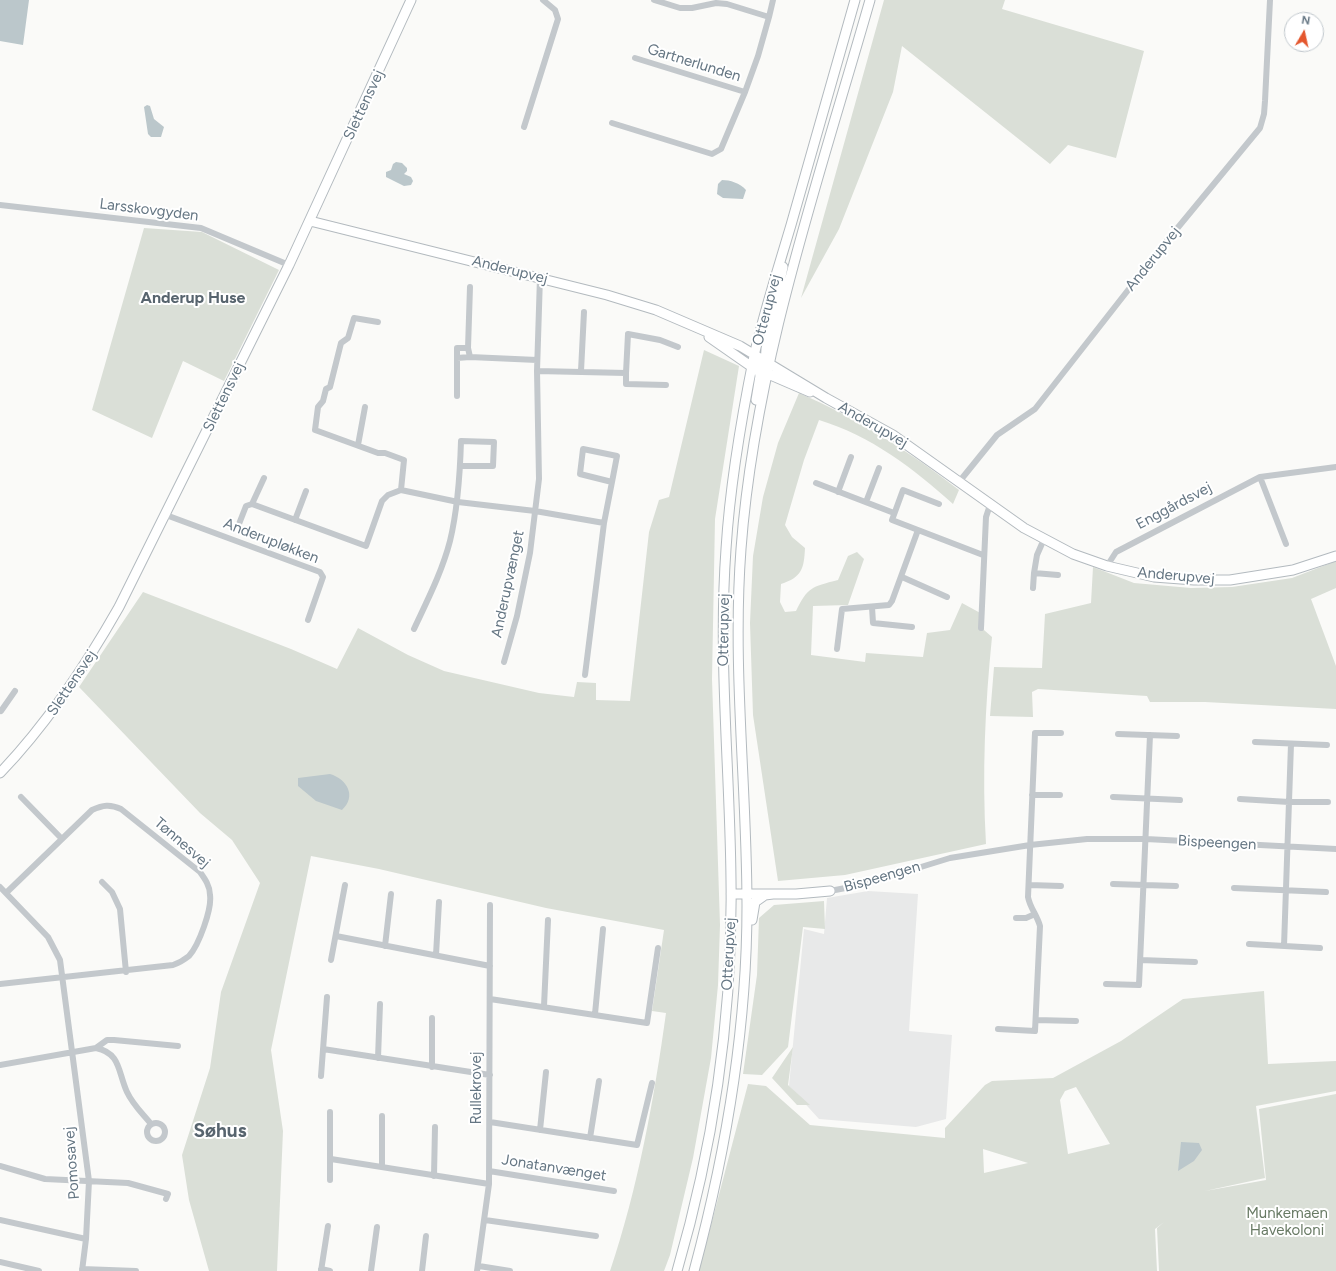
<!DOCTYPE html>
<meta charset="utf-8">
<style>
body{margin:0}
#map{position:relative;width:1336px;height:1271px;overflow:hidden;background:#fafaf8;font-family:Figtree,sans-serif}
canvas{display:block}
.north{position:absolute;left:1284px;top:12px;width:40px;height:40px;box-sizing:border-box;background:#fff;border:1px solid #c1c8cd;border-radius:50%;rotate:9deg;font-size:11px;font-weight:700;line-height:16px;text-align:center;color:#657683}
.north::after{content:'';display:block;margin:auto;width:14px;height:18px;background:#e4572e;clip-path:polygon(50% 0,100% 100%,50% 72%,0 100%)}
</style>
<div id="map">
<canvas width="1336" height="1271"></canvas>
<div class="north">N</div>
</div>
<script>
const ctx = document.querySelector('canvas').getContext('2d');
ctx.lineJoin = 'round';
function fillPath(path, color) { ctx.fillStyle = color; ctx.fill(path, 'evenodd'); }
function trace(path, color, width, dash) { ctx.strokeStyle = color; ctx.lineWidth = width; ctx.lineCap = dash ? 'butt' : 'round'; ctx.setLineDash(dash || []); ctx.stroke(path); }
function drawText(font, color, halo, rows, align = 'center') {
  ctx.font = font + ' Figtree,sans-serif'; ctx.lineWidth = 4; ctx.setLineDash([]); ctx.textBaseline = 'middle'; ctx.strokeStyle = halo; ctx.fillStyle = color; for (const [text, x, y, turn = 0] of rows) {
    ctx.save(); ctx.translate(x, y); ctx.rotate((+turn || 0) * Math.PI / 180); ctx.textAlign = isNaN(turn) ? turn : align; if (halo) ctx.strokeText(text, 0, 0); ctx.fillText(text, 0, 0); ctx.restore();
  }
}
fillPath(new Path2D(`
 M868 891 918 894 909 1031 952 1035 946 1119 916 1127 819 1119 789 1086 804 929 824 934 827 898Z`), '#e8e9e9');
fillPath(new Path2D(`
 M884 0H1005L1002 9 1144 51 1116 158 1068 145 1050 164 902 46 893 92 839 229 801 298Z
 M144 228 202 232 279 270 224 381 183 361 152 438 92 410Z
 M704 350 739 366 715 519 712 679 720 925 718 985 711 1058 693 1158 670 1255 664 1271H610C638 1188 654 1100 666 1013L652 1011 664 930 546 908 379 869 311 856 271 1050 283 1131 277 1271H209L189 1200 182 1155 210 1068 221 992 260 883 232 840 200 813 79 687 143 592 291 649 337 669 358 628 408 655 444 671 539 693 574 697 577 682 596 683V700L630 701 649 532 659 500 669 497Z
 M799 393C857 418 910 452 959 490L953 504C913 468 871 436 819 420L804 460 785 525 792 537 805 548C804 569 802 577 781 584L780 602 785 612 796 611C808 587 811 587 838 580L848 556 857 552 864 559 848 605 813 606 811 655 865 662 866 653 923 657 927 633 950 630 962 603 984 615V630L992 637C985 706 982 774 986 844L845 875 778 881 753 715 750 623 753 556 763 497 778 443Z
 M1336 561V588L1311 599 1336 666V709L1205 702H1150L1147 696 1038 689 1032 692 1033 717 990 716 994 667 1042 668 1045 614 1091 603 1093 567 1134 583 1191 588 1232 587 1292 578Z
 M824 901 825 929 803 927 788 1047 762 1075 743 1074 757 975 759 918 774 905Z
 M1264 991 1268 1064 1336 1061V1091L1256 1106 1265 1178 1205 1191 1266 1180 1259 1109 1336 1094V1271H1159L1157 1228 1164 1222 1155 1229 1157 1271H699L748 1084 766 1086 810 1125 945 1138V1128L985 1085 992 1081 1053 1078 1121 1041 1183 999ZM1076 1087 1110 1144 1068 1154 1060 1100 1065 1091ZM983 1149 1028 1163 984 1173Z
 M793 1047 788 1085 810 1105H797L772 1078Z`), '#dadfd7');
fillPath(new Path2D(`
 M0 0H29L23 45 0 41Z
 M147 105 150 106 154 119 164 127 161 137H151L148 134 144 107Z
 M396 162 402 163 407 168V171L404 174 411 177 413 181 411 185 404 186 386 177V172L391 170 393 164Z
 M722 180C730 180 740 183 746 190L743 199 723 198 717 194 718 184Z
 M330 774C347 779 357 796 342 810L316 801 298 786V778Z
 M1181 1142 1199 1143 1202 1150 1194 1161 1178 1171Z`), '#bbc7cb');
const secondary = new Path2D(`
 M310 221 607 295 656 310 740 346 826 398 893 435 1024 528 1073 554 1107 566 1154 577 1194 580H1230L1293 570 1336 556
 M709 337 752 367 810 392
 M765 364 766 349 783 267
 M756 400 760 376 758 365
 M0 773C48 723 85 667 119 607L289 265 411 0
 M731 894H796L830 891
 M752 920 755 902 765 895 773 894
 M677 1271C714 1144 733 1013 731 880 730 770 718 660 726 549 730 484 741 420 754 356 764 312 778 269 791 225 812 150 833 75 855 0
 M694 1271C726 1152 747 1029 747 906 747 787 732 668 741 549 755 362 819 179 870 0`);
trace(secondary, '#b3babf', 11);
trace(new Path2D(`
 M769 17 773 0
 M635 58 745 92 758 56 769 17 727 4 716 3 692 8H680L654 0
 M612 123 712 154 721 149 745 92
 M524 127 558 19 555 10 543 0
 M0 205 201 228 289 265
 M378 322 354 318 348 338 341 343 330 387 326 389 323 401 318 407 315 430 378 453H385L404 460 401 490
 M468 348 470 287
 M470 357 468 348H457V358L470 357 537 360
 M457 358V396
 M537 371 626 373V384L666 385
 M581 371 584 312
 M626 373 628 334 660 340 678 347
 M358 445 365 407
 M1260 477 1286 544
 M264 478 252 504 366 546 382 501 388 495 401 490
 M959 482 997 435 1035 409 1161 248 1260 128 1264 114 1265 101 1270 0
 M816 483 894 513
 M401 490 458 502 535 511 604 523
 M838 492 851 457
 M866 502 879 468
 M939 504 903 490 892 520 983 555
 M166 515 320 572 323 577 308 620
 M295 520 306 491
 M239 524 246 506 252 504
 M1044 539 1037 555 1034 573 1058 575
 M1107 566 1116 552 1260 477 1336 467
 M902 577 947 597
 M1033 588 1034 573
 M872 607 873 623 912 627
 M981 628 986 517 990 505
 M414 629C427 601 442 572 450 541 458 508 460 475 461 441L494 442 493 466H460
 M837 649 842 609 889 605 892 601 918 530
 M504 662 517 616 530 553 539 479 537 371 540 277
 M585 675 604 523 612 482 580 474 583 449 617 456 612 482
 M1 711 15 691
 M1118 734 1177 736
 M1255 742 1327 745
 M1032 795H1060
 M21 797 62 839
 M1113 797 1180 800
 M1240 799 1289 802H1328
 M102 882 112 892 120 909 126 972
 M1113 884 1176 886
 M1029 885 1061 886
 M0 887 48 937 60 960 89 1181 86 1239 82 1271
 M1234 888 1326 892
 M830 891 866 884 950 858 1030 845 1087 839H1146L1336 849
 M1016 918H1026L1035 914
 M336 936 490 966
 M1249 944 1320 948
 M385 946 391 894
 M1284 946 1291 744
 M436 955 439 902
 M331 960 345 885
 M1140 960 1195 962
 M0 984 173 965C179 963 184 960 189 956 199 945 212 909 210 895 210 886 205 879 200 872L121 809C110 804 103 805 92 810L6 893
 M1106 984 1139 985 1150 735
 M490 999 647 1023 658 948
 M544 1006 548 920
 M595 1014 603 929
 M1036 1020 1076 1021
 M998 1029 1035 1031 1040 926C1037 915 1030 908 1028 897L1035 733H1061
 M96 1048 107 1040H114L178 1046
 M323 1049 490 1075
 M378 1058 380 1004
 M0 1065 96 1048C121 1053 118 1073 127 1092 133 1105 143 1114 151 1124
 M432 1067V1018
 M321 1076 327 997
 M490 1122 637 1145 652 1083
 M147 1132a9 9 0 1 1 18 0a9 9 0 1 1-18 0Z
 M540 1130 546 1072
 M590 1138 599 1081
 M331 1159 489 1184
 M0 1166 45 1179 128 1183 168 1194 166 1199
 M382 1167V1116
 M489 1171 614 1191
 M434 1176 435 1127
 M330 1180V1112
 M0 1220 86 1239
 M485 1220 596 1236
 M0 1262 39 1271
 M479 1266 510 1271
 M82 1269 136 1271
 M321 1269 330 1271
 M321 1271 328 1226
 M371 1271 377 1227
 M422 1271 426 1236
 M477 1271 489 1184 490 905`), '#c3c8cc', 6);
trace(secondary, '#fff', 9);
drawText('15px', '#657683', '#fff', [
 ["Gartnerlunden",694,63,17],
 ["Slettensvej",364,105,-65],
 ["Larsskovgyden",149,210,7],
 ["Anderupvej",1153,259,-51],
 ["Anderupvej",510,270,14],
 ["Otterupvej",767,310,-75],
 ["Slettensvej",224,397,-64],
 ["Anderupvej",873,425,30],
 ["Enggårdsvej",1174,506,-28],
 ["Anderupløkken",271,541,21],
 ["Anderupvej",1176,576,5],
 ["Anderupvænget",508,584,-78],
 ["Otterupvej",724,630,-89],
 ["Slettensvej",72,683,-56],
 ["Tønnesvej",182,843,41],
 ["Bispeengen",1217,843,3],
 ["Bispeengen",882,877,-16],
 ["Otterupvej",729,954,-87],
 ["Rullekrovej",477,1088,-90],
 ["Pomosavej",72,1163,-94],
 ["Jonatanvænget",554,1168,9]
]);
drawText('15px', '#687a64', '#fff', [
 ["Munkemaen",1287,1214],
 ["Havekoloni",1287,1231]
]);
drawText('bold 16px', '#57646e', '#fff', [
 ["Anderup Huse",193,298]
]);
drawText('bold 19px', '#57646e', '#fff', [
 ["Søhus",220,1131]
]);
</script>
